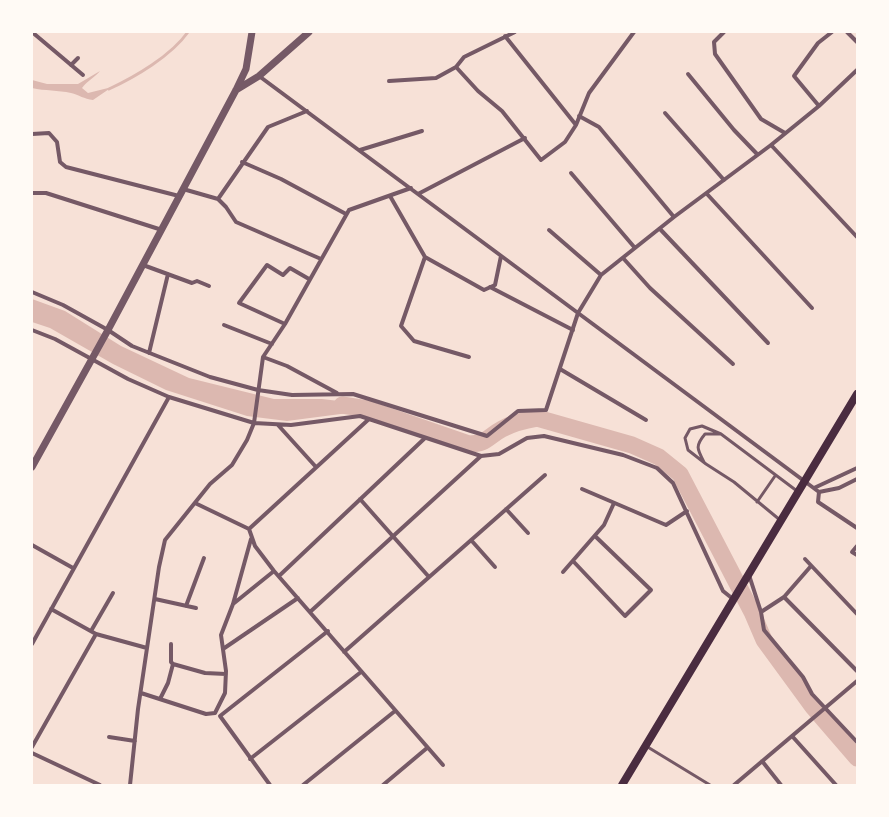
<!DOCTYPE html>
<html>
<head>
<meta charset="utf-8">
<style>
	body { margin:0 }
	#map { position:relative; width:889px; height:817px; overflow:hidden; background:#f7e1d7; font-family:"IBM Plex Serif",serif }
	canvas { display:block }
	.frame { position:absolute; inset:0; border:33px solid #fffaf5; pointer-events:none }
</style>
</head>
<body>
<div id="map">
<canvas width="889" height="817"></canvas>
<div class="frame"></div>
</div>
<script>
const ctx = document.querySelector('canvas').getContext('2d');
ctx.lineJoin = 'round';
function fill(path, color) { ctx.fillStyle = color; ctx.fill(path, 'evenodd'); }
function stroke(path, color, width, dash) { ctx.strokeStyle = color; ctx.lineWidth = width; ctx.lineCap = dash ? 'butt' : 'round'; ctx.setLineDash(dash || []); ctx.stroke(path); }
fill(new Path2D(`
	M 100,71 C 95,77 87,81 82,88 L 88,93 L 112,87 L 93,100 C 84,99 79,95 71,93 C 58,90 45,91 32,88 L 32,80 L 47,84 L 78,84 Z
	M 32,299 L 65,311 L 121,346 L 189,378 L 274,399 L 322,399 L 356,403 L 394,424 L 356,412 L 287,421 L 247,416 L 166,390 L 113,364 L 50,328 L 32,322 Z`), '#dcb8b0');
stroke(new Path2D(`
	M 109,89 C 135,77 171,56 188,32`), '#dcb8b0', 3);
stroke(new Path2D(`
	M 342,405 L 368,409 L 469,444 C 487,444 487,437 502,429 C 513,423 525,420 537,418 L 632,445 L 659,457 L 680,474 L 752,612 L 764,640 L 813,707 L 857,758`), '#dcb8b0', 17);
stroke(new Path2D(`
	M 704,462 C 697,449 695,446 705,434 L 719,434
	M 757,502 L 775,476
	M 780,520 L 734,482 L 706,464 L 688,450 L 685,438 L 690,429 L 702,426 L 721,434 L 797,491
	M 646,746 L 710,785`), '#755966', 3);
stroke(new Path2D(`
	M 32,32 L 83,75
	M 724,32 L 714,42 L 715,54 L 761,119 L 785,133
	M 847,32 L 857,42
	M 505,36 L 576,125
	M 71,65 L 78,58
	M 456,67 L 478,91 L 502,111 L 541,160 L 565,142 L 576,125 L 589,93 L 634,32
	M 688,74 L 734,130 L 757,154
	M 259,76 L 819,492
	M 389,81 L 436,78 L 456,67 L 464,57 L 515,32
	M 819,106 L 794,76 L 818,43 L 832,32
	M 665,113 L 724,180
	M 579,116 L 599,127 L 674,217
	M 32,134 L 49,133 L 57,142 L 60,162 L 66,167 L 179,196
	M 771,145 L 857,237
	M 360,150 L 422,131
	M 242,162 L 281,179 L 346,214
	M 571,173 L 635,248
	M 183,189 L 218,199 L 226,207 L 236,222 L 321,259
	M 32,193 L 46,193 L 162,230
	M 418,194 L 525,138
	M 707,194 L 812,308
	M 390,196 L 425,257
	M 218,199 L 268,127 L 307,111
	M 660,229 L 768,343
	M 549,230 L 601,275
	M 623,258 L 650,288 L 733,364
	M 143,265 L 192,283 L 197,281 L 209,286
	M 490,287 L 573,330
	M 32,292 L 63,305 L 108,330 L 132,346 L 210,377 L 258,390 L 292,395 L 353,394 L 487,436 L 518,411 L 546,410 L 578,313 L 601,275 L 674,217 L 771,145 L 819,106 L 857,70
	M 285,324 L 239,303 L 267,265 L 283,275 L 290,268 L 309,279
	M 224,325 L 272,344
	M 32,330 L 55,339 L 128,379 L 169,397 L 254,423 L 291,425 L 360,416 L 481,456 L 499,454 L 527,438 L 544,436 L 623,455 L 657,468 L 673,483 L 723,591 L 733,599
	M 149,353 L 168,274
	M 263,357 L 287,366 L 337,393
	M 469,357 L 414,341 L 401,326 L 425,257 L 484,290 L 495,285 L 501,256
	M 560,369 L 646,420
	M 278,425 L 316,467
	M 814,488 L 857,468
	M 582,489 L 666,525 L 687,511
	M 819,492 L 818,502 L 857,528
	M 819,492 L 839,488 L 857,479
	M 360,499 L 429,577
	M 195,503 L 249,529 L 255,546 L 274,571 L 443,765
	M 506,509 L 528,533
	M 249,529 L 369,419
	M 471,540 L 495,567
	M 32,545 L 73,568
	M 857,546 L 852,552 L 857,555
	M 805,559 L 857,614
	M 573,561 L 625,616 L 651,590 L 595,536
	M 563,572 L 604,525 L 614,503
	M 749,575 L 761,612 L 764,630 L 803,677 L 812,694 L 857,742
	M 279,576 L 425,438
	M 784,597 L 857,671
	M 155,599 L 196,608
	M 233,604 L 274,571
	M 186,606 L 204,558
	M 51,609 L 96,634 L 147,648
	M 310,612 L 481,456
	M 761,612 L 784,597 L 811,566
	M 91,631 L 113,593
	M 32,644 L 169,397
	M 223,649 L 298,598
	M 344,652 L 545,475
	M 173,664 L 205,673 L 226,674
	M 141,693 L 206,714 L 215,713 L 225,693 L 226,671 L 221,635 L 233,604 L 251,539
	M 160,699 L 168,683 L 173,664 L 171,662 L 171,644
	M 792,736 L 836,785
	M 109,737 L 135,741
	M 32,747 L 96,634
	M 32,753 L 100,785
	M 250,759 L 361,672
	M 762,761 L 781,785
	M 130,785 L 138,709 L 159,567 L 165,540 L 210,484 L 232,465 L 247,440 L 254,423 L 263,357 L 285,324 L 349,210 L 411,188
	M 270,785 L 220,716 L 328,631
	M 303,785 L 395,711
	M 383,785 L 427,748
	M 734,785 L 857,681`), '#755966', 4);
stroke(new Path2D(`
	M 236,90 L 259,76 L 309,32
	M 32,467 L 108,330 L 236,90 L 246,69 L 252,32`), '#755966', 7);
stroke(new Path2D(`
	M 622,785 L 857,394`), '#4a2c40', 8);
</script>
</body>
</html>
